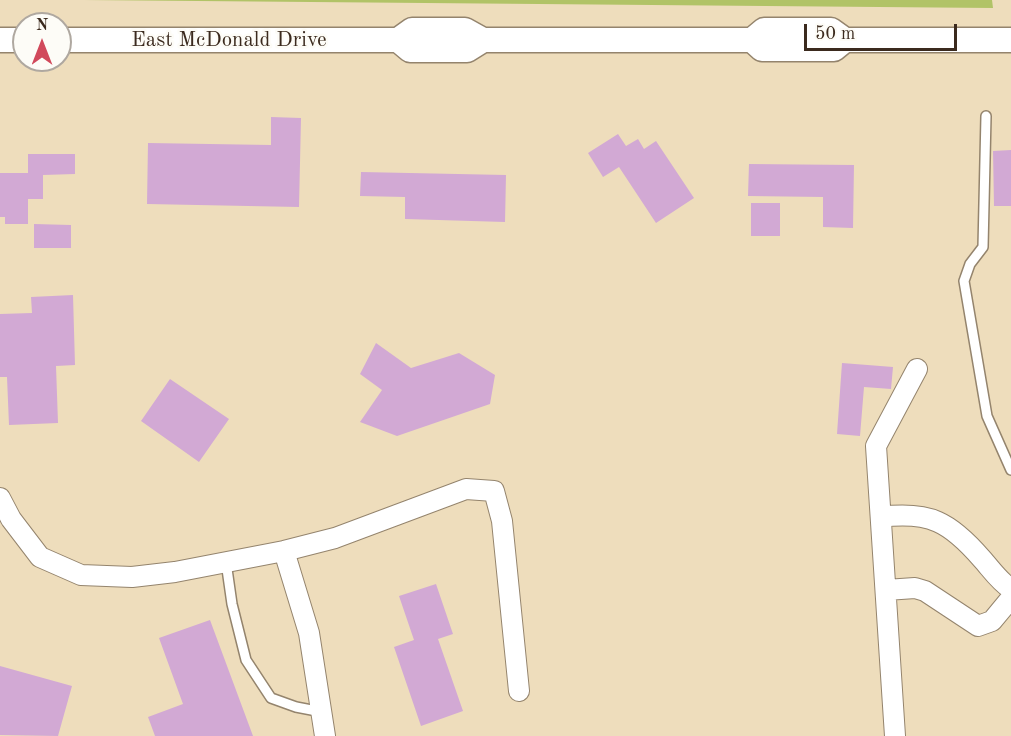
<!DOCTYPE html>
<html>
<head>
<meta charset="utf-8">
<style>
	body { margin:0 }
	#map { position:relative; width:1011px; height:736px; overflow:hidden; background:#eeddbc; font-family:"Old Standard TT",serif }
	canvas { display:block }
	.north { position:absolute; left:12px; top:12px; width:60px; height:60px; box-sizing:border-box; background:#fdfcf7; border:2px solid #afa8a0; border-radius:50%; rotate:0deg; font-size:16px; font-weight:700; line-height:24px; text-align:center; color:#3b2a1e }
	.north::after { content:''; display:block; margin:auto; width:21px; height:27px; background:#d1495b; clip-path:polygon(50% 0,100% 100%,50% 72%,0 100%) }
	.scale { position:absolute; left:804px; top:24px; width:153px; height:27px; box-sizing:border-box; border:3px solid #3b2a1e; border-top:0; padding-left:8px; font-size:18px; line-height:21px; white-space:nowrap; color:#3b2a1e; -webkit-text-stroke:4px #fdfcf7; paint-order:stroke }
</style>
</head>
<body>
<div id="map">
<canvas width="1011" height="736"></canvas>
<div class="north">N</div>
<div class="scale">50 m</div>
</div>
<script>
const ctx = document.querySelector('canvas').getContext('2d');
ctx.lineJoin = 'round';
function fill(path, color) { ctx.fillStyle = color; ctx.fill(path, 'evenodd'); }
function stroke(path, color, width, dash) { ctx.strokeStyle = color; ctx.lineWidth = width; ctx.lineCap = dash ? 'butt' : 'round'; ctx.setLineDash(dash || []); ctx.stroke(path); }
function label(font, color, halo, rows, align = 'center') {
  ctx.font = font + ' "Old Standard TT",serif'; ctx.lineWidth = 5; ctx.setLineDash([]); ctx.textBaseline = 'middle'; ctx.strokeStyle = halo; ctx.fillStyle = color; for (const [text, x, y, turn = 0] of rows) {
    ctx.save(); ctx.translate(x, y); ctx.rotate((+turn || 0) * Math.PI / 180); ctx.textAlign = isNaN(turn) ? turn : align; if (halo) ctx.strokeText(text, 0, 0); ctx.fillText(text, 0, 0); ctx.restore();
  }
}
fill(new Path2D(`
	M 84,0 L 992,0 L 993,8 Z`), '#b1c367');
fill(new Path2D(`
	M 271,117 L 301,118 L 299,207 L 147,204 L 148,143 L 271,145 Z
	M 618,134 L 626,146 L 638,139 L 644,149 L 656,141 L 694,198 L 656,223 L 619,167 L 603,177 L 588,153 Z
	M 1011,150 L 1011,206 L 994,206 L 993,151 Z
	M 28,154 L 75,154 L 75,174 L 43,175 L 43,199 L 28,199 L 28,224 L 5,224 L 5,217 L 0,217 L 0,173 L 28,173 Z
	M 749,164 L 854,165 L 853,228 L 823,227 L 823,197 L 748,196 Z
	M 361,172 L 506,175 L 505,222 L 405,219 L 405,197 L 360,196 Z
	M 751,203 L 780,203 L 780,236 L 751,236 Z
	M 34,224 L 71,225 L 71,248 L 34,248 Z
	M 73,295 L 75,365 L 56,366 L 58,423 L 9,425 L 7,377 L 0,377 L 0,314 L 32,313 L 31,297 Z
	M 376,343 L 411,368 L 459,353 L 495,375 L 490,404 L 397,436 L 360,422 L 382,390 L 360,374 Z
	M 842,363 L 893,367 L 891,389 L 864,387 L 860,436 L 837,434 Z
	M 170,379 L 229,419 L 199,462 L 141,421 Z
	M 436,584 L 453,634 L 438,639 L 463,711 L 421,726 L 394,647 L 414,640 L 399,596 Z
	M 210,620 L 253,736 L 155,736 L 148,717 L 183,704 L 159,638 Z
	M 0,666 L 72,686 L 58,736 L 0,735 Z`), '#d2a9d4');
const service = new Path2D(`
	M 986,116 L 983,247 L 970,264 L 964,281 L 987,416 L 1011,470
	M 226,562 L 232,604 L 246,660 L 271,698 L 296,707 L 322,712`);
const minor = new Path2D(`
	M 0,498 L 11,519 L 40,557 L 81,575 L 132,577 L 175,572 L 284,551 L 335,538 L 466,489 L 494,491 L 502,521 L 519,691
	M 881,517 C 930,511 950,522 982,559 C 991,569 999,581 1011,589
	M 284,551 L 309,633 L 325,736
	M 886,590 L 915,588 L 925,591 L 978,626 L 992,621 L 1011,598
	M 895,736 L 876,446 L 917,369`);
const tertiary = new Path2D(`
	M 0,40 L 24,40
	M 60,40 L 398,40 L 412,30 L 465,30 L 483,40 L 752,40 L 764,30 L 831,30 L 845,40 L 1011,40
	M 398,40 L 410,50 L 467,50 L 483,40
	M 752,40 L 762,49 L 834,49 L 845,40`);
stroke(service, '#94846d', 12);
stroke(minor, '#94846d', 22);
stroke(tertiary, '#94846d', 27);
stroke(service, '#fff', 9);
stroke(minor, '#fff', 20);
stroke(tertiary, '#fff', 24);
label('21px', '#3b2a1e', '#fdfcf7', [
	["East McDonald Drive",229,40]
]);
</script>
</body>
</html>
